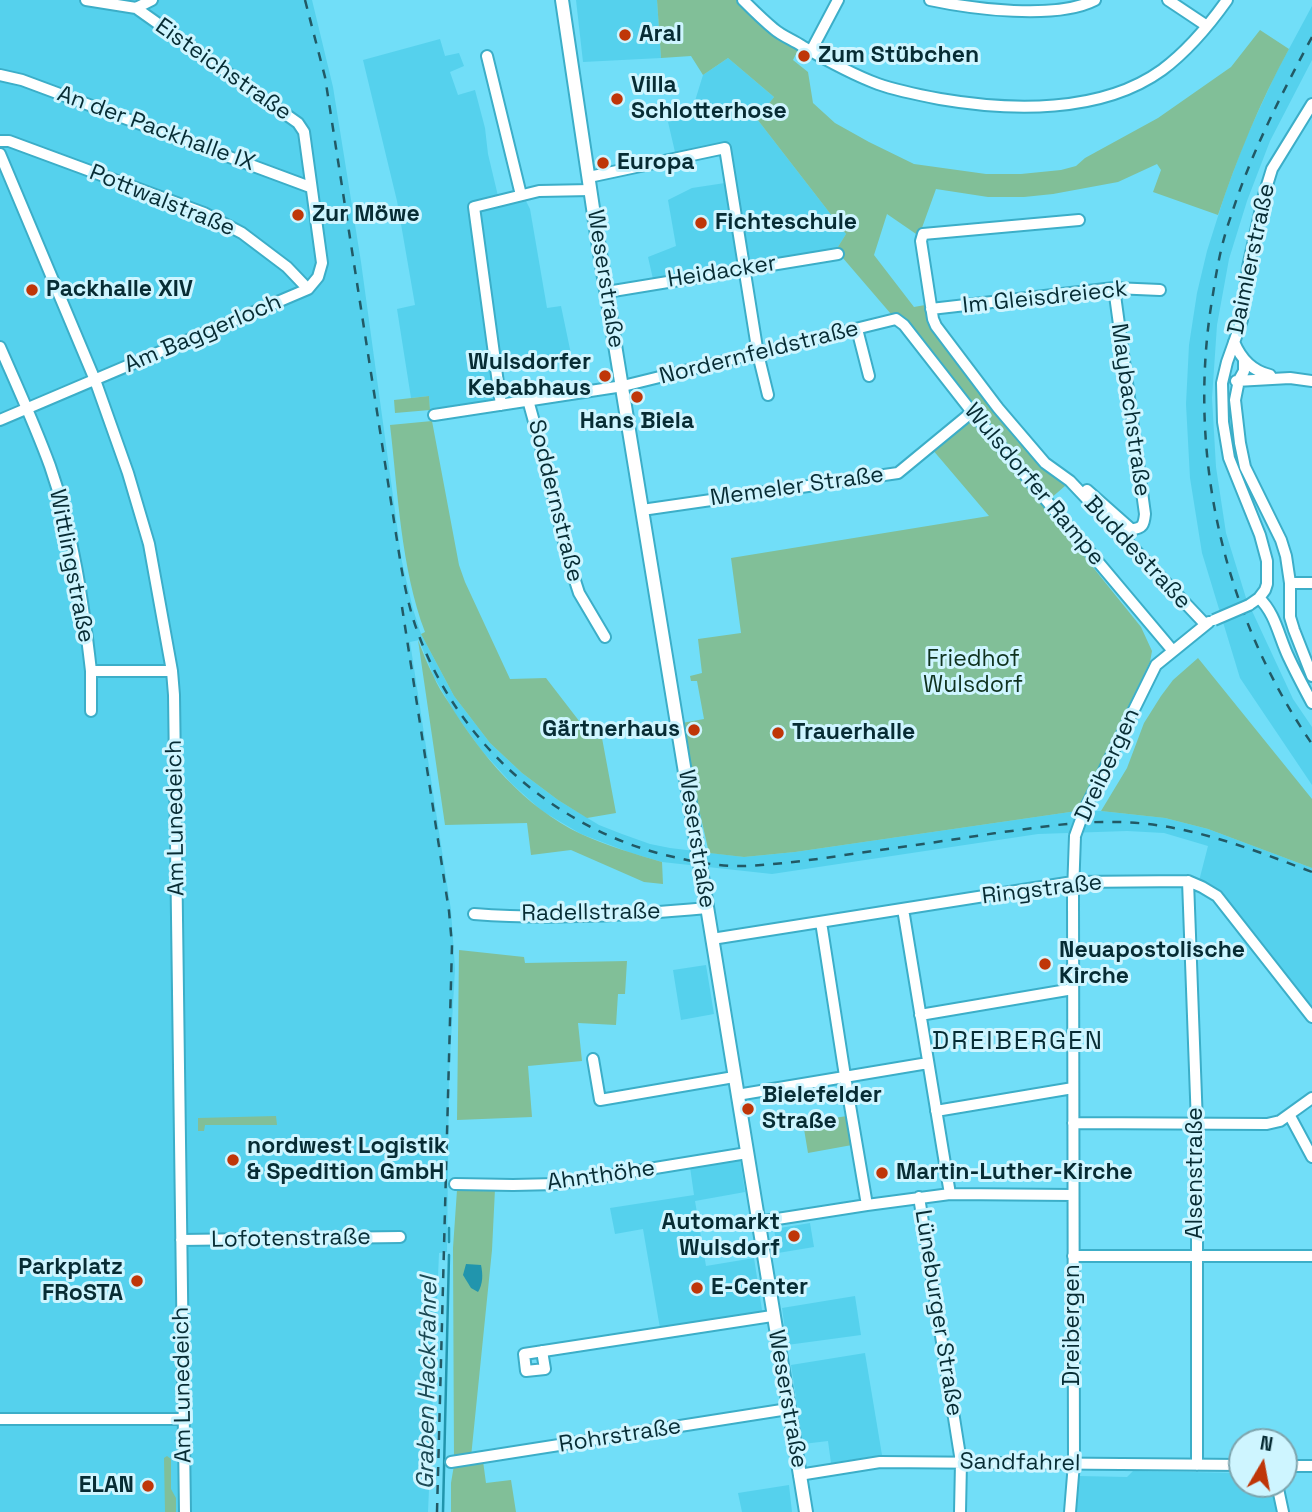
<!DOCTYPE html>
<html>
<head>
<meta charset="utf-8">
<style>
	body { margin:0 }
	#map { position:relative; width:1312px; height:1512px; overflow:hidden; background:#71def8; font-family:"Space Grotesk",sans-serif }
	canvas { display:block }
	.north { position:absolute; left:1228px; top:1428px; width:70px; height:70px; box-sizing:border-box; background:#cef5ff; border:2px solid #7ea5ae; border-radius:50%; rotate:10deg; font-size:19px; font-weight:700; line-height:28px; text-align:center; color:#072c34 }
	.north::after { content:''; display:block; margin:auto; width:24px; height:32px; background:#bf3608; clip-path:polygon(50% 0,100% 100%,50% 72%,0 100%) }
</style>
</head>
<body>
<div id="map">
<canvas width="1312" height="1512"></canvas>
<div class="north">N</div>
</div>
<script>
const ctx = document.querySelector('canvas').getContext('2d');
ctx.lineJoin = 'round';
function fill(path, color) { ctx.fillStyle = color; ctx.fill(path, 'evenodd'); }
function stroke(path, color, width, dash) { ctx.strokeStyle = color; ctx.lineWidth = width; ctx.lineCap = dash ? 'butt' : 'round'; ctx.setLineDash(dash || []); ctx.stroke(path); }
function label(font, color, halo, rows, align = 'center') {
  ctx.font = font + ' "Space Grotesk",sans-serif'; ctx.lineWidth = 6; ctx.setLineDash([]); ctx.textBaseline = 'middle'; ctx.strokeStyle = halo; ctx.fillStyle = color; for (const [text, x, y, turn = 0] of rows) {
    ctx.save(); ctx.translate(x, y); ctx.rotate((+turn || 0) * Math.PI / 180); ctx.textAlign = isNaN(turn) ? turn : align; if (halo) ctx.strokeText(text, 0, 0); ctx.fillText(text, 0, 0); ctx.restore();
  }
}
fill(new Path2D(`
	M 0,0 L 312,0 L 333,87 L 361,262 L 402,562 L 413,609 L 421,634 L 454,696 L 490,743 L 522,773 L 558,800 L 599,825 L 622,834 L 650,844 L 670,848 L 744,857 L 795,852 L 1077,811 L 1101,811 L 1165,818 L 1208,829 L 1312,868 L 1312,1009 L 1199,881 L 1208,846 L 1164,833 L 1127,831 L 1038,834 L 772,874 L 662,862 L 631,853 L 581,834 L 542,811 L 512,784 L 482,751 L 456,715 L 434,677 L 419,640 L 410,642 L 451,910 L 455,969 L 449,1075 L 447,1252 L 439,1253 L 428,1512 L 0,1512 Z
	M 576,0 L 657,0 L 661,58 L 583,62 Z
	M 1312,6 L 1312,60 L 1270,141 L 1247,201 L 1229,259 L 1217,325 L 1212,398 L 1216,467 L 1226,533 L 1246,598 L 1293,699 L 1312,727 L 1312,785 L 1240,678 L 1202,553 L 1190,478 L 1186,404 L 1189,345 L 1197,293 L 1207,251 L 1225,194 L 1245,140 L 1276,73 Z
	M 440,39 L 445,56 L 459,53 L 464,66 L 450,72 L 458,95 L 475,90 L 485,128 L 488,154 L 498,196 L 521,191 L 530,209 L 547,308 L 561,306 L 571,354 L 493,370 L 499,400 L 430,410 L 429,396 L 411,398 L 397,309 L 415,305 L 397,201 L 363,60 Z
	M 728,58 L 774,97 L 757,119 L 846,234 L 836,250 L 749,263 L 728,143 L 675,152 L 668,122 L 690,117 L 703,75 Z
	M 725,183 L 737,265 L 653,279 L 648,257 L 676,246 L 668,200 L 692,188 Z
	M 706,965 L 714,1014 L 681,1020 L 673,970 Z
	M 740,1159 L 745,1192 L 695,1201 L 706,1266 L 754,1258 L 764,1323 L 662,1340 L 643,1229 L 615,1234 L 610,1208 L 694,1195 L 690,1167 Z
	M 810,1223 L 814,1247 L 778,1253 L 774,1229 Z
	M 855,1296 L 861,1335 L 787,1345 L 782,1308 Z
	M 865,1353 L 882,1455 L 831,1463 L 828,1441 L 803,1444 L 791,1365 Z
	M 1133,1471 L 1242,1473 L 1242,1484 L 1273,1484 L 1279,1512 L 1076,1512 L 1079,1476 L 1127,1477 Z
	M 789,1485 L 792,1512 L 742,1512 L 738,1493 Z`), '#55d1ed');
fill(new Path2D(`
	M 657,0 L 740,0 L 799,48 L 793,60 L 808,72 L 813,103 L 835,123 L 869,142 L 914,164 L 986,174 L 1021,174 L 1061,170 L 1076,166 L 1085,158 L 1158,118 L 1231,67 L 1260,30 L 1289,49 C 1260,102 1237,158 1218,215 L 1153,192 L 1161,170 L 1157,164 L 1118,182 L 1053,194 L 1024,197 L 988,197 L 936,189 L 919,236 L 887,214 L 874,255 L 914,307 L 925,305 L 931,326 L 997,410 L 1065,486 L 1043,505 L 1141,627 L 1152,651 L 1150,662 L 1077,811 L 795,852 L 744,857 L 709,853 L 699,809 L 682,723 L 704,719 L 697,681 L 691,681 L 690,676 L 702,673 L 698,639 L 741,633 L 731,558 L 989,516 L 932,449 L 971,417 L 895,315 L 891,314 L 836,250 L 846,234 L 757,119 L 774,97 L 728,58 L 703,75 L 691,56 L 661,58 Z
	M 429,396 L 430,410 L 395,413 L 394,400 Z
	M 432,421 L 459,565 L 465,582 L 510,679 L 546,678 L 593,739 L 602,738 L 616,813 L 587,818 L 558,800 L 522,773 L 490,743 L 454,696 L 421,634 L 425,632 C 401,568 398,493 390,425 Z
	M 418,640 C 423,652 427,664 433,675 C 437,685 443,694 449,703 C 481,755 524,807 581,834 C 607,846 635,854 662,862 L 663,884 L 644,882 L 571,850 L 531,855 L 527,823 L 445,825 Z
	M 1198,658 L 1312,799 L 1312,868 L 1208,829 L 1165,818 L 1101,811 L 1127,768 L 1144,723 L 1161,696 L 1173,680 Z
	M 459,950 L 524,957 L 525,963 L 627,961 L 625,994 L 618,994 L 616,1025 L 578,1023 L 582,1061 L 528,1066 L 532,1117 L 457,1120 Z
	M 276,1116 L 277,1125 L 205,1125 L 204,1131 L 198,1131 L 198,1118 Z
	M 847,1116 L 852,1145 L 808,1153 L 803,1123 Z
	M 460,1188 L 495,1189 L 492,1250 L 471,1457 L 454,1459 L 453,1248 L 457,1190 Z
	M 167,1456 L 171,1459 L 171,1489 L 176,1498 L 176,1512 L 165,1512 L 164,1458 Z
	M 483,1461 L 486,1483 L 511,1480 L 516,1512 L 451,1512 L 451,1483 L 454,1465 Z`), '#81bf98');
fill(new Path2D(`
	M 466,1264 L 481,1265 C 483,1274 483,1284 478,1292 L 471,1288 L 463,1275 Z`), '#2195ad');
stroke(new Path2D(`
	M 449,1242 L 449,1228
	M 443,1512 L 449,1255`), '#2195ad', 2.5);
const minor = new Path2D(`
	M 743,0 C 753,10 763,20 774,29 C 782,36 793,40 802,46 C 826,60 851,74 878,84 C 898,91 919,95 940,99 C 1010,111 1101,114 1162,70 C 1186,52 1210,24 1227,0
	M 930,0 C 972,9 1056,20 1095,0
	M 1168,0 L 1207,26
	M 136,8 L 152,0
	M 811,51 L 838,0
	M 487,56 L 521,195
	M 0,75 L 22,80 L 310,187
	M 0,141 L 9,141 L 204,213 L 242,233 L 287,267 L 308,289
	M 0,154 L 95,380 L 128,473 L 149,544 L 172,671 L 174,695 L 185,1512
	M 589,177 L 725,148 L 758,354 L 768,395
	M 1079,220 L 923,234 L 921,241 L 933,319 L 936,326 L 998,408 L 1045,463 L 1070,481 L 1205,624
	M 607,292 L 838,254
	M 931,309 L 1114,288 L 1160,290
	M 857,329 L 869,376
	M 1234,342 C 1241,359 1252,371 1270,375
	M 0,347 C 17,386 35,425 50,466 C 73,532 83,601 91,671 L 172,671
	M 1244,360 L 1244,371 L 1239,380 L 1235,400 L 1240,443 L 1245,467 L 1281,540 L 1286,556 L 1290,583 L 1290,617 L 1294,630 L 1312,676
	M 1236,381 L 1290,378 L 1312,381
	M 528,400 L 546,465 L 568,559 L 579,593 L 605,637
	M 501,405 L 474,207 L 539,191 L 591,190
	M 434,415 L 623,386 L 896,319 L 904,325 L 972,412 L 1173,651
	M 0,420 L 308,289 L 318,277 L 322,263 L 304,132 L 298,123 L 136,8 L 86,0
	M 1087,490 L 1131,529 C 1143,529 1144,524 1145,514 L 1114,288
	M 642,510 L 898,473 L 972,412
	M 1290,583 L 1312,583
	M 1259,598 C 1276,614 1279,638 1289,658 C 1296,673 1304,688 1312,703
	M 1249,605 L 1259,598 L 1265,590 L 1267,584 L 1267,561 L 1260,535 L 1229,458 L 1223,422 L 1222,383 L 1227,362 L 1242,320 L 1248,267 L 1264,195 L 1272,169 L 1312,104
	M 91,671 L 91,711
	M 1084,811 L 1156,665 L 1209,622
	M 1188,881 L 1197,1124 L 1197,1465
	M 903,909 L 950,1194
	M 474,914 C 552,920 630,915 707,908
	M 821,922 L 845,1076 L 867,1205
	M 712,939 L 1073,882 L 1188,881 L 1202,887 L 1217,896 L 1312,1017
	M 920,1015 L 1073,989
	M 593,1059 L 600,1100 L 734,1077
	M 737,1095 L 928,1063
	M 936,1111 L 1073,1088
	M 1290,1116 L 1312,1157
	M 1073,1123 L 1267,1124 L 1280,1121 L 1312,1098
	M 455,1184 L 513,1185 L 557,1184 L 747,1153
	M 919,1197 L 961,1462 L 960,1512
	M 758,1222 L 867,1205 L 950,1194 L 1073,1195
	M 181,1240 L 400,1237
	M 1073,1256 L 1312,1256
	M 542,1351 L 545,1369 L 526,1371 L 524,1354 L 772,1316
	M 0,1419 L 184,1419
	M 451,1462 L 788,1409
	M 1284,1466 L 1312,1466
	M 799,1475 L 880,1462 L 1242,1465
	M 1277,1484 L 1283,1512
	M 1070,1512 L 1074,1463 L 1073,893 L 1075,836`);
const major = new Path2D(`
	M 562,0 L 597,235 L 698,852
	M 701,870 L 806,1512`);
stroke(minor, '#3caec8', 14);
stroke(major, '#3caec8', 16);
stroke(minor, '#fff', 10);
stroke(major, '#fff', 12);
stroke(new Path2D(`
	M 305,0 L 325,77 L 401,566 C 405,588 410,612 418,633 C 458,742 553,827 665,855 C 691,861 718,867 745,866 C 783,864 820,859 858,853 C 904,847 950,840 996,833 C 1035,828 1075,821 1114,822 C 1183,822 1249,848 1312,872
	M 1312,37 C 1281,95 1251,153 1231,216 C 1222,241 1217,267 1213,294 C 1186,450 1222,613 1312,744
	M 402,607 L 449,911 L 452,945 L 437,1512`), '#225965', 2.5, [9, 9]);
const minorBridge = new Path2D(`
	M 1214,620 L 1249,605
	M 1075,836 L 1084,811`);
const majorBridge = new Path2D(`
	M 698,852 L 701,870`);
stroke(minorBridge, '#3caec8', 14, []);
stroke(majorBridge, '#3caec8', 16, []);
stroke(minorBridge, '#fff', 10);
stroke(majorBridge, '#fff', 12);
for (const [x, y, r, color] of [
	[625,35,7,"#bf3608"],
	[804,56,7,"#bf3608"],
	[617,99,7,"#bf3608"],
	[603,163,7,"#bf3608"],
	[298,215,7,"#bf3608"],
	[701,223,7,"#bf3608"],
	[32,290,7,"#bf3608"],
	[605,376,7,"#bf3608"],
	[637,397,7,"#bf3608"],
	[694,730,7,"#bf3608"],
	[778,733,7,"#bf3608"],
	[1045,964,7,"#bf3608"],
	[748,1109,7,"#bf3608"],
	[233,1160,7,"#bf3608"],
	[882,1173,7,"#bf3608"],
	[794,1236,7,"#bf3608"],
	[137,1281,7,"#bf3608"],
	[697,1288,7,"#bf3608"],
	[148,1486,7,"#bf3608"]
]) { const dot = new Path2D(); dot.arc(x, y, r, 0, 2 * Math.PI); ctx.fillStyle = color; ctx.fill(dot); stroke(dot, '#cef5ff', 2.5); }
label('bold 23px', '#072c34', '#cef5ff', [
	["Aral",639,35],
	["Zum Stübchen",818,56],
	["Villa",631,86],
	["Schlotterhose",631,112],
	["Europa",617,163],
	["Zur Möwe",312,215],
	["Fichteschule",715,223],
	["Packhalle XIV",46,290],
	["Wulsdorfer",591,363,"right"],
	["Kebabhaus",591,389,"right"],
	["Hans Biela",637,422,"center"],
	["Gärtnerhaus",680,730,"right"],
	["Trauerhalle",792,733],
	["Neuapostolische",1059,951],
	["Kirche",1059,977],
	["Bielefelder",762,1096],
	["Straße",762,1122],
	["nordwest Logistik",247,1147],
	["& Spedition GmbH",247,1173],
	["Martin-Luther-Kirche",896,1173],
	["Automarkt",780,1223,"right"],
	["Wulsdorf",780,1249,"right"],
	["Parkplatz",123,1268,"right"],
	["FRoSTA",123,1294,"right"],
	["E-Center",711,1288],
	["ELAN",134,1486,"right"]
], 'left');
label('23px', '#072c34', '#cef5ff', [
	["Eisteichstraße",223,70,35],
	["An der Packhalle IX",156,129,20],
	["Pottwalstraße",162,201,22],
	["Daimlerstraße",1252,259,-78],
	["Heidacker",722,272,-9],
	["Weserstraße",605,279,81],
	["Im Gleisdreieck",1045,298,-6],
	["Am Baggerloch",203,334,-23],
	["Nordernfeldstraße",759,353,-14],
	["Maybachstraße",1130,410,82],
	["Wulsdorfer Rampe",1034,485,50],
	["Memeler Straße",797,487,-8],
	["Soddernstraße",555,501,76],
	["Buddestraße",1137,553,47],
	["Wittlingstraße",71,566,79],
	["Dreibergen",1108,765,-65],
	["Am Lunedeich",176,818,-91],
	["Weserstraße",696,839,81],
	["Ringstraße",1042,890,-7],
	["Radellstraße",591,913,-1],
	["Alsenstraße",1196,1173,-90],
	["Ahnthöhe",601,1176,-8],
	["Lofotenstraße",291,1239,-1],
	["Lüneburger Straße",938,1313,81],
	["Dreibergen",1073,1325,-90],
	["Am Lunedeich",183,1385,-91],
	["Weserstraße",787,1399,80],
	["Rohrstraße",620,1436,-9],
	["Sandfahrel",1020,1463,1]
]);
label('23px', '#0f311e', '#cef5ff', [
	["Friedhof",973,660],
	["Wulsdorf",973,686]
]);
label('italic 24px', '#1a4853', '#cef5ff', [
	["Graben Hackfahrel",428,1383,-89]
]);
ctx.letterSpacing = '2px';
label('26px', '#072c34', '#cef5ff', [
	["DREIBERGEN",1018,1042]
]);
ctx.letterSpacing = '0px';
</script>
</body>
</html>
